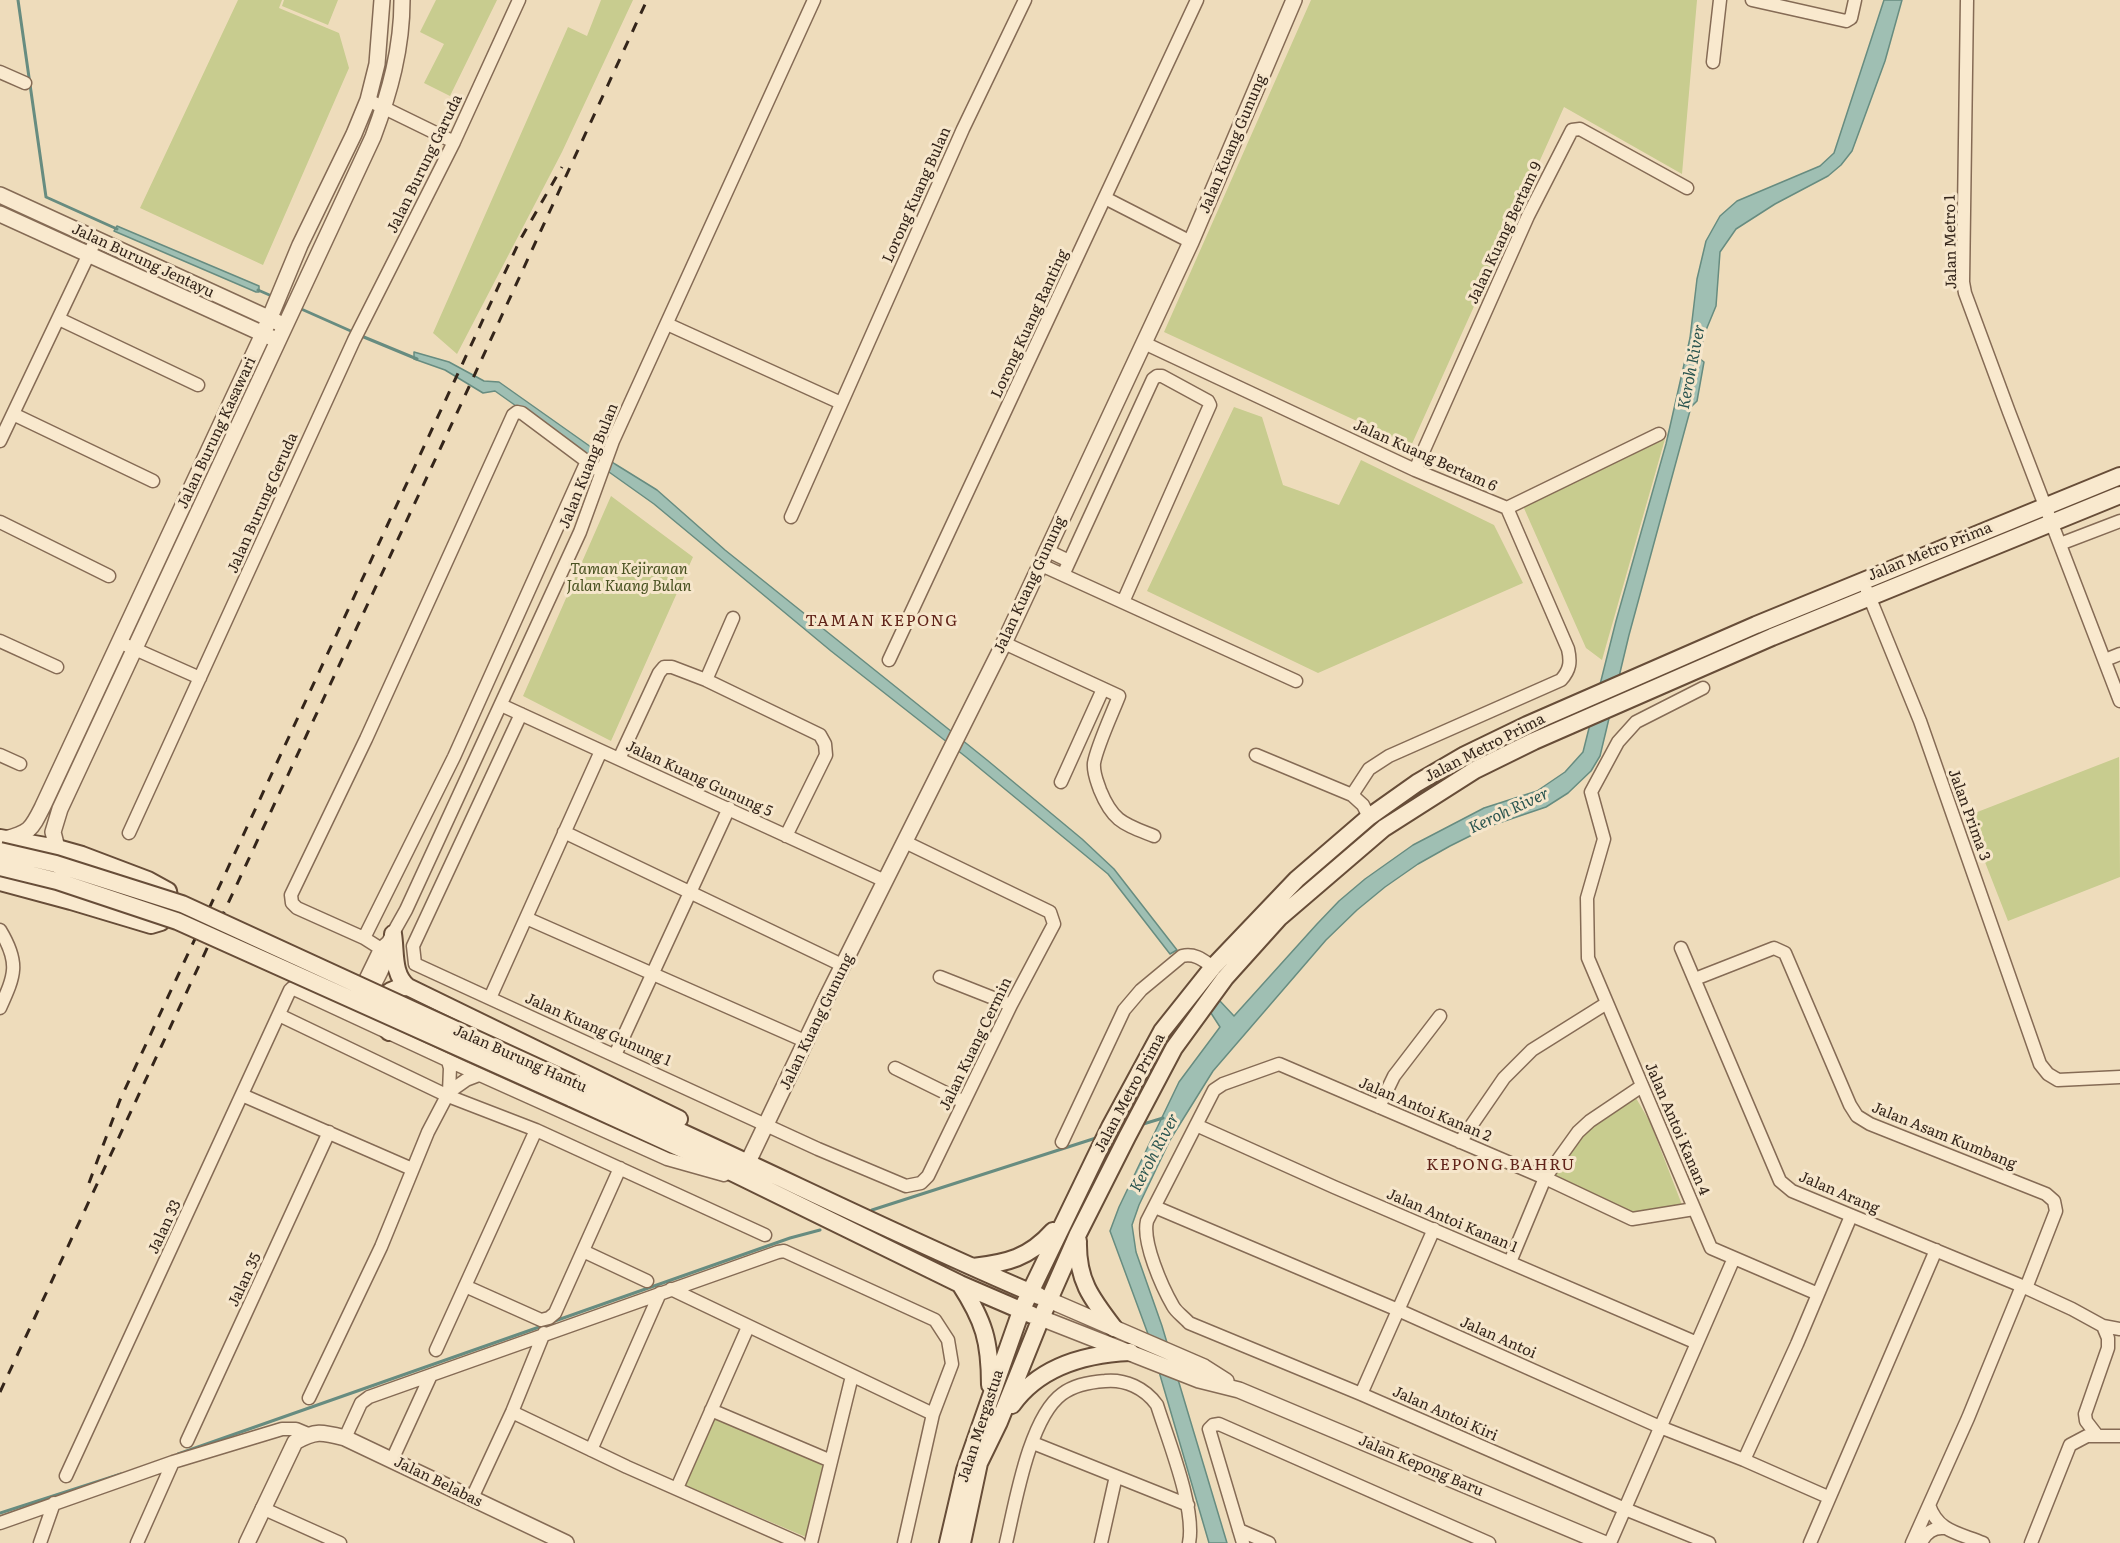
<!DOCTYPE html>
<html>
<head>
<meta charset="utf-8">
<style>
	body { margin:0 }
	canvas { display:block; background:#eedcbb }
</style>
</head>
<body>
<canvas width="2120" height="1543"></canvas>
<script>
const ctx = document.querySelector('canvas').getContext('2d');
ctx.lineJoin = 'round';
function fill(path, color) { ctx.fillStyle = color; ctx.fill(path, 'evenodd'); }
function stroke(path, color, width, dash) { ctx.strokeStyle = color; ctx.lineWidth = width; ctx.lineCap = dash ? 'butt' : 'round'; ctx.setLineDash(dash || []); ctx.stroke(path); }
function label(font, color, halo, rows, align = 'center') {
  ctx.font = font + ' Literata,serif'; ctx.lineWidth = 6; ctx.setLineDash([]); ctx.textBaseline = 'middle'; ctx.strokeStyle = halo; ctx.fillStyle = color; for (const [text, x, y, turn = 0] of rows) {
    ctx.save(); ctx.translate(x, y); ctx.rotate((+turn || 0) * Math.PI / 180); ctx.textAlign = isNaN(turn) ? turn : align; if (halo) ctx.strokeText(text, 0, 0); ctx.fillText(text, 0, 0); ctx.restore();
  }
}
fill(new Path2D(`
	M 238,0 L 282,0 L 279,8 L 339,33 L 349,68 L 263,265 L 140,208 Z
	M 284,0 L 338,0 L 328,25 L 282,6 Z
	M 436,0 L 497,0 L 450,96 L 424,83 L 444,44 L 420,32 Z
	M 601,0 L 633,0 L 562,152 L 457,354 L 433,333 L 568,27 L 587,36 Z
	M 1311,0 L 1697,0 L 1682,174 L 1564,107 L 1411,446 L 1164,332 Z
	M 1234,407 L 1262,417 L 1283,485 L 1339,505 L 1361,460 L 1494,525 L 1523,583 L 1318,673 L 1147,591 Z
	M 1665,439 L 1602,660 L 1586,648 L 1523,506 Z
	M 611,496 L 693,557 L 611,741 L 523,696 Z
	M 2119,757 L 2120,877 L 2008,921 L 1967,816 Z
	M 1633,1093 L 1650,1122 L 1684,1210 L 1632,1219 L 1545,1178 L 1578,1132 Z
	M 715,1419 L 824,1463 L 806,1537 L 684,1485 Z`), '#c8cc8f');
const water = new Path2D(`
	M 1884,0 L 1902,0 L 1885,61 L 1852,151 L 1841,165 L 1828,176 L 1775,204 L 1736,229 L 1720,252 L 1716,306 L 1704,335 L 1699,358 L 1704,362 L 1697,401 L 1691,407 L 1629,635 L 1600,756 L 1591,771 L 1568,793 L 1546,807 L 1490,826 L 1450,846 L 1418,864 L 1385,887 L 1357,910 L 1326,940 L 1213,1071 L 1170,1140 L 1139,1205 L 1132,1225 L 1136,1252 L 1162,1326 L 1227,1543 L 1209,1543 L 1148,1334 L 1110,1231 L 1119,1207 L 1179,1082 L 1220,1027 L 1209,1010 L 1219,1000 L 1234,1016 L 1317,924 L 1339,901 L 1365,879 L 1413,845 L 1484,808 L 1537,791 L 1565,772 L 1583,752 L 1616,621 L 1666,444 L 1690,338 L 1697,279 L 1706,241 L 1720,216 L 1737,201 L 1820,166 L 1834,153 Z
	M 117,226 L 259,286 L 259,292 L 256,292 L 114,231 Z
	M 414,352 L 449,362 L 484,381 L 499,382 L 615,464 L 657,490 L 725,550 L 987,760 L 1082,839 L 1114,869 L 1177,950 L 1170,954 L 1108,874 L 966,757 L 831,651 L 654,504 L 495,391 L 483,393 L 445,370 L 414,359 Z`);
fill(water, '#9fbfb3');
stroke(water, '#678c80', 1.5);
stroke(new Path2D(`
	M 18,0 L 46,197 L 117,229
	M 258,290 L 274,297
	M 299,308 L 353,332
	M 359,335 L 417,359
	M 1140,1125 L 1163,1118
	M 872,1210 L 1096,1138
	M 552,1322 L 790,1238 L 820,1230
	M 178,1454 L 545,1325
	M 0,1513 L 121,1474`), '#678c80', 3);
const minor = new Path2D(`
	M 1752,0 L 1846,21 L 1851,18 L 1855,0
	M 1967,0 L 1963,282 L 1965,293 L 2009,412 L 2120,701
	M 1713,62 L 1720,0
	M 0,72 L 25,83
	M 368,100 L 454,142
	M 1105,198 L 1191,242
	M 59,319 L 198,385
	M 667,324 L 841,403
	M 1144,343 L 1415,470 L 1507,508 L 1568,649 C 1571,662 1570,670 1561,680 L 1389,756 L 1369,769 L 1352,795
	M 13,414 L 153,481
	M 0,441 L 96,239
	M 1415,470 L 1528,216 L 1572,130 L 1580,129 L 1687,188
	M 1507,508 L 1659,434
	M 791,517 L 963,129 L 1025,0
	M 0,522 L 109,576
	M 2060,544 L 2120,521
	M 1046,550 L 1069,561
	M 1039,564 L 1296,681
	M 1063,575 L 1153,379 L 1157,376 L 1162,376 L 1208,401 L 1210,405 L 1123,602
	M 1867,591 L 1920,721 L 2040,1064 L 2048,1074 L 2058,1080 L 2120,1077
	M 0,641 L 57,667
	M 119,642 L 200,678
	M 1004,643 L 1119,696 C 1112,714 1097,746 1094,763 C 1093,773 1097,781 1100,790 C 1113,822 1124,824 1154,836
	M 889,660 L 1197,0
	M 2105,660 L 2120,654
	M 706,680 L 733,618
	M 1703,688 L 1636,722 L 1618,742 L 1591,792 L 1604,839 L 1587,898 L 1588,958 L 1711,1248 L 1818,1294
	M 501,705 L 885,881
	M 521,714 L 413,946 L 415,964 L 818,1149 L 906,1186 L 921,1183 L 928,1176 L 1011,1005 L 1054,924 L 1050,912 L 905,842
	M 0,755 L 20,764
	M 1256,755 L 1352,795 L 1363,805 L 1369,817
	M 619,759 L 659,673 L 664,667 L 672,667 L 706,680 L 820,735 L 825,744 L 826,755 L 786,836
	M 1061,782 L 1103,689
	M 564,832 L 844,966
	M 129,833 L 354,340 L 454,142 L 519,0
	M 526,918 L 807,1042
	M 0,930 C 20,963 15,975 0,1008
	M 364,938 L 454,757 L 587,461
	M 1681,948 L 1780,1181 L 1792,1191 L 2022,1286 L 2072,1309 L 2103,1326 L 2120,1329
	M 386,952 L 364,938 L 297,908 L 292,903 L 291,895 L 366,739 L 513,415 L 517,412 L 522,413 L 601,472
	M 940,977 L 1011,1005
	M 1695,979 L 1774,948 L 1785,953 L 1850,1105 L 1857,1116 L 1870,1124 L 2046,1194 L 2054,1201 L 2056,1211 L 2026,1288
	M 368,997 C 376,982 388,964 388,947
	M 490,998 L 601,751
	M 349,1013 L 380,949 L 388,942 L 406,910 L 580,532 L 613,441 L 814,0
	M 279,1015 L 448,1096 L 536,1130 L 765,1235
	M 615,1055 L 729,808
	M 895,1068 L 964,1102
	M 449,1092 L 466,1080 L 479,1075
	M 242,1095 L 412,1169
	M 1379,1107 L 1394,1076 L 1440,1016
	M 1196,1125 L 1334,1187 L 1697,1343
	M 1062,1142 L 1124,1010 L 1141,990 L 1182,956 C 1195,953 1203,960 1213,967
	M 1460,1142 L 1504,1078 L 1532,1050 L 1607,1003
	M 1155,1207 L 1398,1310 L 1660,1427 L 1744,1460 L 1828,1497
	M 1694,1209 L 1632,1219 L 1545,1178 L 1279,1064 L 1223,1084 L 1214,1090 L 1147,1221 C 1142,1242 1162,1287 1173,1306 C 1176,1312 1184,1317 1189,1323 L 1361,1394 L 1625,1509 L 1709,1543
	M 583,1251 L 647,1281
	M 1510,1262 L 1545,1178 L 1578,1132 L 1590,1121 L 1642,1086
	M 465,1286 L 541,1320 L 549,1318 L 555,1313 L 620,1168
	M 671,1289 L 933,1414
	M 436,1350 L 536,1130
	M 1361,1394 L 1434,1229
	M 309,1398 L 381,1247 L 428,1132 L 449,1092 L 450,1068 L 448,1061
	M 711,1410 L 831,1461
	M 512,1412 L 627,1467 L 799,1543
	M 2096,1434 L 2086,1421 L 2085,1414 L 2108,1348 L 2108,1338 L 2103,1326
	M 345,1438 L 361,1403 L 369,1397 L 778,1252 L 784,1251 L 935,1320 L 948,1340 L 952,1364 L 933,1414 L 904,1543
	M 187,1441 L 329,1132
	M 1033,1443 L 1188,1505
	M 591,1450 L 660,1293
	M 392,1460 L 431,1375
	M 1744,1460 L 1797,1344 L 1851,1216
	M 66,1476 L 290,990 L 292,988 L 460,1066 L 667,1159 L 724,1175
	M 677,1488 L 748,1327
	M 472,1498 L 512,1412 L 544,1333
	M 1929,1505 C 1938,1532 1959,1533 1983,1543
	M 262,1508 L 340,1543
	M 0,1523 L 173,1462 L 282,1429 L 296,1429 L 308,1434
	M 1239,1530 L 1269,1543
	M 40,1543 L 54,1503
	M 137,1543 L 173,1462
	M 811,1543 L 852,1376
	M 1006,1543 C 1015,1505 1029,1418 1062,1394 C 1074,1385 1090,1382 1105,1381 C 1125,1379 1145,1388 1157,1405 C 1168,1440 1196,1509 1189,1543
	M 1101,1543 L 1116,1476
	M 1243,1543 L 1209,1429 L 1213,1425 L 1219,1424 L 1489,1543
	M 1610,1543 L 1734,1258
	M 1810,1543 L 1936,1250
	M 1912,1543 L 1968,1418 L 2022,1286
	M 1921,1543 C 1925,1534 1933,1527 1944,1528
	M 2031,1543 L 2070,1445 L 2087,1436 L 2120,1436`);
const tertiary = new Path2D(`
	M 0,195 L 277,322
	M 0,214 L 270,337
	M 5,839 C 29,833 31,830 42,808 L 263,334 L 300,245 L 354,134 L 368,100 L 377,64 L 382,0
	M 57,848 L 53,832 L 60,809 L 373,137 C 390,92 402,48 402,0
	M 748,1162 L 824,1003 L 1004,643 L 1191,242 L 1294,0
	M 1049,1300 L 1204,1367 L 1226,1381
	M 1041,1318 L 1199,1380 L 1239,1390 L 1603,1543
	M 247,1543 L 295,1442 C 316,1430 322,1432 345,1438 L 566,1543`);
const secondary = new Path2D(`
	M 0,838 L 57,848 L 82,855 L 148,880 L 168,891 L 170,903 L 161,922 L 151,925 L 71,901 L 0,882
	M 393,934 C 396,952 392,974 408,987 L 679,1119
	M 389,1032 C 386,1027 382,1020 381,1014 C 377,995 393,987 408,987
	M 576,1085 C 732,1152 883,1230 1039,1296
	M 571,1098 L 715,1164 L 960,1284 L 1032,1315
	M 1078,1241 C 1077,1280 1091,1298 1114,1328
	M 973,1267 C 1007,1263 1029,1258 1053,1231
	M 960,1284 C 984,1321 990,1341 990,1385
	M 1012,1405 C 1039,1367 1085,1354 1130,1352
	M 948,1543 L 965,1470 L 1021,1311 L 1110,1127 L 1162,1031 L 1213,967 L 1297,879 L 1369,817 L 1417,783 L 1465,755 L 1527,725 L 1756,625 L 2120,476
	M 962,1543 L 979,1463 L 999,1422 L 1041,1318 L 1078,1234 L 1127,1137 L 1174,1048 L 1225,978 L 1279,918 L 1384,828 L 1475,770 L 1534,741 L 1772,637 L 2120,495`);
stroke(minor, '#856b55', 15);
stroke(tertiary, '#856b55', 18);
stroke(secondary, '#674d38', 20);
stroke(minor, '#f9e9ce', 12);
stroke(tertiary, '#f9e9ce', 15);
stroke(secondary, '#f9e9ce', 16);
stroke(new Path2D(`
	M 89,1183 L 120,1100 L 520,240 L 562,167
	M 0,1392 L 462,402 L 647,0`), '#34251a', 3, [10, 10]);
const secondaryBridge = new Path2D(`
	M 0,851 L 56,864 L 182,904 L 576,1085
	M 0,867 L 57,881 L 177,921 L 571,1098`);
stroke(secondaryBridge, '#674d38', 20, []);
stroke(secondaryBridge, '#f9e9ce', 16);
label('15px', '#34251a', '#f6e6cb', [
	["Jalan Kuang Gunung",1233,144,-67],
	["Jalan Burung Garuda",425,164,-64],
	["Lorong Kuang Bulan",917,195,-66],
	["Jalan Kuang Bertam 9",1505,233,-65],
	["Jalan Metro 1",1951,242,-91],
	["Jalan Burung Jentayu",143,261,25],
	["Lorong Kuang Ranting",1030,324,-65],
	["Jalan Burung Kasawari",217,433,-65],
	["Jalan Kuang Bertam 6",1425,456,24],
	["Jalan Kuang Bulan",589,466,-68],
	["Jalan Burung Geruda",263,503,-66],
	["Jalan Metro Prima",1930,552,-22],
	["Jalan Kuang Gunung",1030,585,-65],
	["Jalan Metro Prima",1485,748,-27],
	["Jalan Kuang Gunung 5",699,779,25],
	["Jalan Prima 3",1969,815,70],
	["Jalan Kuang Gunung",817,1022,-64],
	["Jalan Kuang Gunung 1",598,1030,24],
	["Jalan Kuang Cermin",976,1044,-64],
	["Jalan Burung Hantu",520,1059,24],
	["Jalan Metro Prima",1130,1093,-62],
	["Jalan Antoi Kanan 2",1425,1110,23],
	["Jalan Antoi Kanan 4",1677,1129,67],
	["Jalan Asam Kumbang",1944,1136,22],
	["Jalan Arang",1839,1193,23],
	["Jalan Antoi Kanan 1",1452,1221,23],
	["Jalan 33",165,1227,-65],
	["Jalan 35",245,1280,-65],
	["Jalan Antoi",1498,1338,24],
	["Jalan Antoi Kiri",1445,1414,24],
	["Jalan Mergastua",981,1426,-72],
	["Jalan Kepong Baru",1421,1466,23],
	["Jalan Belabas",438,1482,26]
]);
label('italic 15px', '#485120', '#f6e6cb', [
	["Taman Kejiranan",629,570],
	["Jalan Kuang Bulan",629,587]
]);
label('italic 16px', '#29544f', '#f6e6cb', [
	["Keroh River",1692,367,-79],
	["Keroh River",1509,811,-25],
	["Keroh River",1155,1153,-62]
]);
ctx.letterSpacing = '1.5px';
label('16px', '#612319', '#f6e6cb', [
	["TAMAN KEPONG",882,621],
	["KEPONG BAHRU",1501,1165]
]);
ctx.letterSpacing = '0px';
</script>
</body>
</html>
